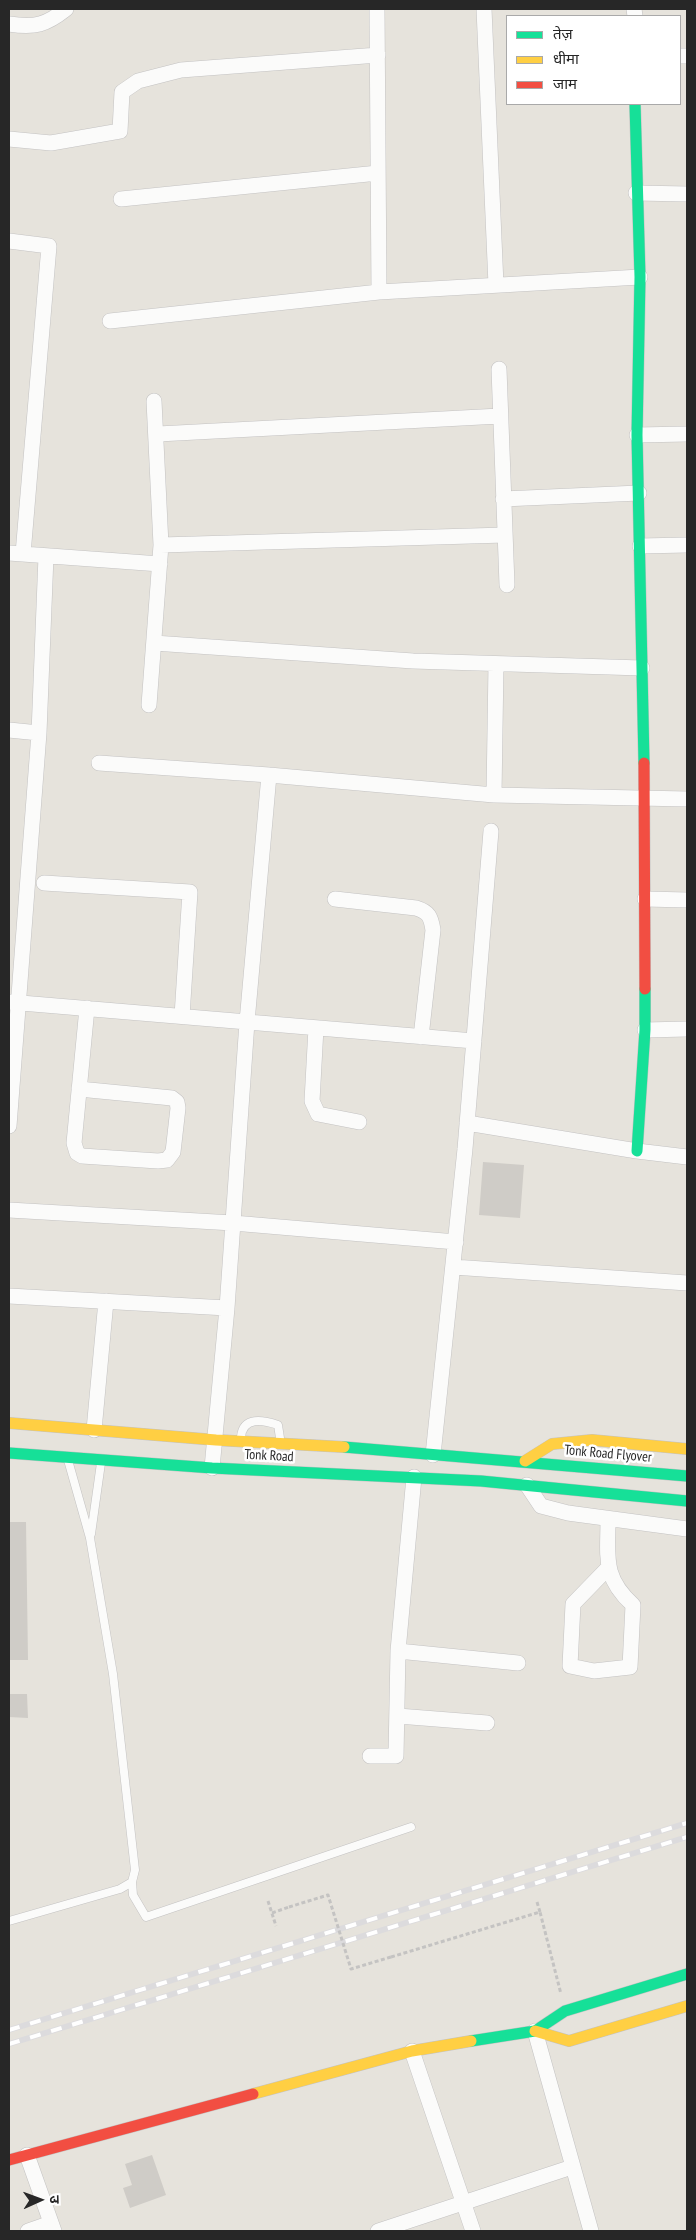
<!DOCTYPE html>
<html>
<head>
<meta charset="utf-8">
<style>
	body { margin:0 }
	#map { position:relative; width:696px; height:2240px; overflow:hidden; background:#e6e3dc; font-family:"PT Sans Narrow","Noto Sans Devanagari",sans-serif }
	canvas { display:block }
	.frame { position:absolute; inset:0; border:10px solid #272727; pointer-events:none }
	.legend { position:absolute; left:506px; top:15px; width:175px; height:90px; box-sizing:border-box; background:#fff; border:1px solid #a9a9a9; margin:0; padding:6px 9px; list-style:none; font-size:15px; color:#272727 }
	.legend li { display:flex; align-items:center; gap:10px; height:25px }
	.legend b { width:25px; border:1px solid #a9a9a9 }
	.north { position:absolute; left:15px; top:2175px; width:50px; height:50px; -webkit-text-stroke:4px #fff; paint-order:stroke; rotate:88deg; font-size:14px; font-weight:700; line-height:20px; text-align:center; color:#272727 }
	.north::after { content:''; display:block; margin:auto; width:18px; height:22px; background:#272727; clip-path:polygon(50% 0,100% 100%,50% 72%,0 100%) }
</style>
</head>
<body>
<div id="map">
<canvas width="696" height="2240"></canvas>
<div class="frame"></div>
<ul class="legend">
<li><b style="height:6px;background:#16e098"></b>तेज़</li>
<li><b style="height:6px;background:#ffcf43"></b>धीमा</li>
<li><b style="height:6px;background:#f24e42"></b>जाम</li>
</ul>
<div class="north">उ</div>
</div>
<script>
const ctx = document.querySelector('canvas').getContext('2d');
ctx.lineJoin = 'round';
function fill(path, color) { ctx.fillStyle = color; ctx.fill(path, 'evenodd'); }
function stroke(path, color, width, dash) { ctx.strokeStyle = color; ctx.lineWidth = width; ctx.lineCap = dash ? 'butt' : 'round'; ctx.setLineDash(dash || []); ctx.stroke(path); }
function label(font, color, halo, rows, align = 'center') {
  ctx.font = font + ' "PT Sans Narrow",sans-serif'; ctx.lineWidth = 5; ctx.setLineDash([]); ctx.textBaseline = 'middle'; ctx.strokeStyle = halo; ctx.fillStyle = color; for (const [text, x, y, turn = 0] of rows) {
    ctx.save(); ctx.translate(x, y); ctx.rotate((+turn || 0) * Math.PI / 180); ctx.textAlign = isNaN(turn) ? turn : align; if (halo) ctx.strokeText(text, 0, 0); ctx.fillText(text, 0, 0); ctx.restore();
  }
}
fill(new Path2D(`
	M 483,1162 L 524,1165 L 520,1218 L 479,1215 Z
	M 9,1522 L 26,1522 L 28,1660 L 9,1660 Z
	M 9,1694 L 27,1694 L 28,1718 L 9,1717 Z
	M 152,2155 L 166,2195 L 130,2208 L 123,2188 L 132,2185 L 125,2164 Z`), '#cfccc7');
const lane = new Path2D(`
	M 241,1437 C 243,1416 263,1420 278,1425 L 280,1438
	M 91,1534 L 101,1463
	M 132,1882 L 133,1895 L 146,1917 L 411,1827
	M 9,1921 L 120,1889 L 132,1882 L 135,1870 L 113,1674 L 90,1538 L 68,1460`);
const street = new Path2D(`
	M 377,9 L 379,292
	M 484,9 L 496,285
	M 634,9 L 635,16
	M 9,24 C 35,28 46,25 66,9
	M 680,56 L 687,56
	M 9,139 L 51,143 L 120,131 L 122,92 L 138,81 L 181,70 L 378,55
	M 636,193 L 687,194
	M 121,199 L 378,173
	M 9,241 L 49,246 L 23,554
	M 110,321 L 379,292 L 640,277
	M 499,369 L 507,585
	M 158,434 L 500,416
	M 637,435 L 687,434
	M 503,499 L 639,493
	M 161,545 L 505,535
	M 640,546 L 687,545
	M 9,553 L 160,564
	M 154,643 L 413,661 L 642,668
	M 149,705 L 161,545 L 154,401
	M 9,730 L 39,733
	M 99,763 L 269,775 L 494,795 L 687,799
	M 494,795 L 496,664
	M 44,883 L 190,892 L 182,1016
	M 335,899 L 416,908 C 429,912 431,917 433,930 L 421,1037
	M 645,899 L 687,900
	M 9,1002 L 474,1041
	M 316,1028 L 312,1101 L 318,1114 L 359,1122
	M 645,1030 L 687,1029
	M 79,1089 L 172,1098 L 177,1102 L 178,1108 L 173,1152 L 167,1160 L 158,1161 L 82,1156 L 77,1153 L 74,1143 L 87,1008
	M 467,1123 L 637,1151 L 687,1157
	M 9,1126 L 39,733 L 46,556
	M 9,1210 L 233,1223 L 456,1242
	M 453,1267 L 687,1283
	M 9,1296 L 227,1308
	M 94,1430 L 106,1301
	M 433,1455 L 465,1149 L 491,831
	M 212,1468 L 227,1308 L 247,1022 L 269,775
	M 527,1485 L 541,1506 L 568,1513 L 687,1529
	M 607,1569 L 573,1604 L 570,1666 L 594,1671 L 630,1667 L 633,1605 C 602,1577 608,1556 608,1519
	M 398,1651 L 518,1663
	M 398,1716 L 487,1723
	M 370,1756 L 396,1756 L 398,1651 L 414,1477
	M 535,2031 L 591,2231
	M 412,2051 L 473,2231
	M 27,2155 L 54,2231
	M 28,2231 L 51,2223
	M 378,2231 L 572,2167`);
const fast = new Path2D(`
	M 635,104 L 640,277 L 637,435 L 644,763
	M 637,1151 L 645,1030 L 645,989
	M 344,1447 L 687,1476
	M 9,1453 L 212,1468 L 481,1481 L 687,1501
	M 471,2041 L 535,2031 L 565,2011 L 687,1974`);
const slow = new Path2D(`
	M 9,1423 L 216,1440 L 344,1447
	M 525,1461 L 552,1444 L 592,1440 L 687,1449
	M 535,2031 L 569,2041 L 687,2006
	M 253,2094 L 412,2051 L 471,2041`);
const jam = new Path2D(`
	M 644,763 L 645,989
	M 9,2160 L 253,2094`);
stroke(lane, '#c3c2c2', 9);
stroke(street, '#c3c2c2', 16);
stroke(fast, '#c3c2c2', 12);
stroke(slow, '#c3c2c2', 12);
stroke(jam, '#c3c2c2', 12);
stroke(new Path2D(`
	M 268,1901 L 276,1926
	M 537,1902 L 540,1912
	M 272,1913 L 289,1907
	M 391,1957 L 540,1912 L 561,1994`), '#c4c3c2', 3, [4, 2.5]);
stroke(lane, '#fbfbfa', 8);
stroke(street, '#fbfbfa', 15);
stroke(fast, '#16e098', 11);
stroke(slow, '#ffcf43', 11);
stroke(jam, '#f24e42', 11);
const rail = new Path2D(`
	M 9,2030 L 687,1823
	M 9,2044 L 687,1837`);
stroke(rail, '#dcdbdd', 5.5);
stroke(rail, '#fff', 4, [11]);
stroke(new Path2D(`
	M 289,1907 L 328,1895 L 351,1969 L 391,1957`), '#c4c3c2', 3, [4, 2.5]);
label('14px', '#272727', '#fff', [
	["Tonk Road Flyover",608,1454,5],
	["Tonk Road",269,1456,3]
]);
</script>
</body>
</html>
